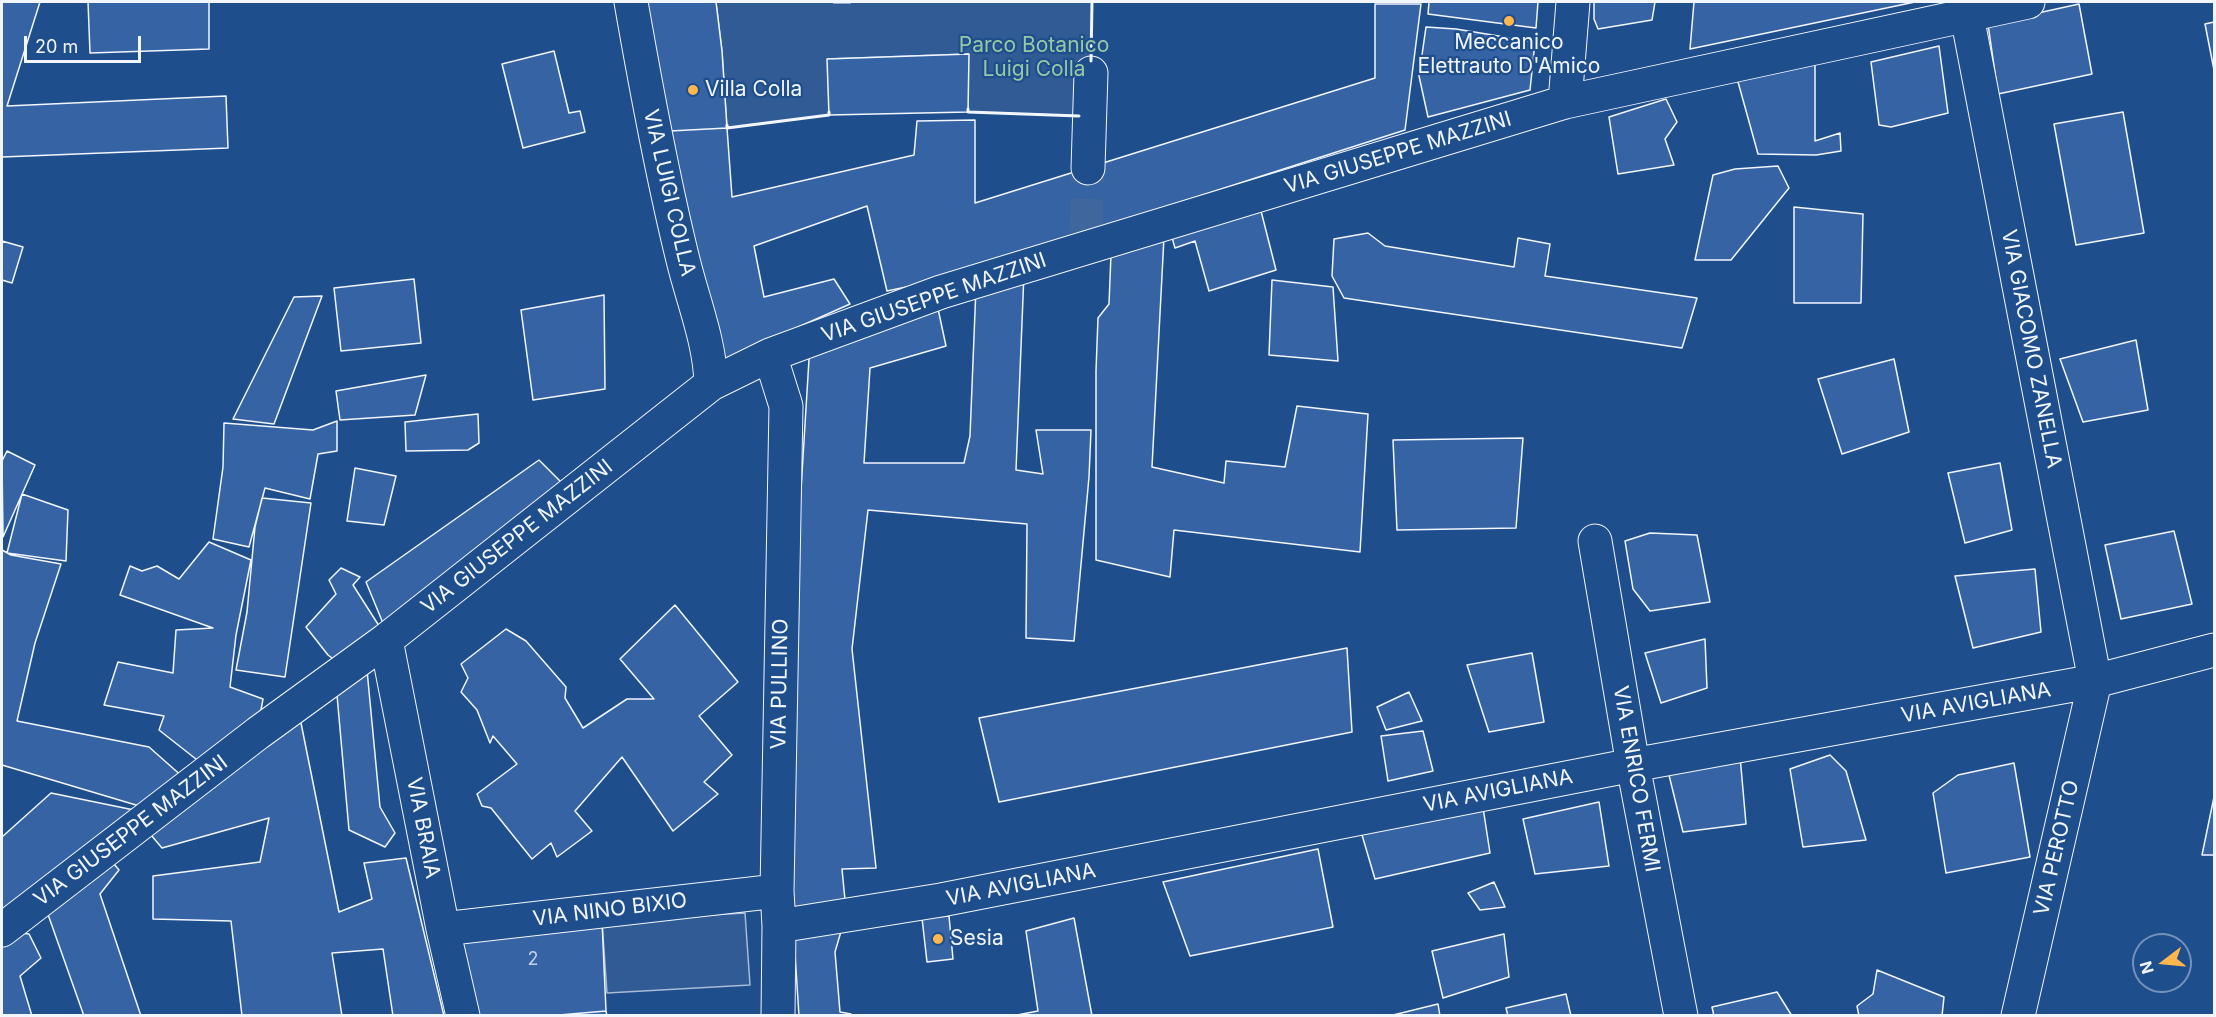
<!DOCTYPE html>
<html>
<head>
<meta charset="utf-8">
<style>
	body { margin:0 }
	#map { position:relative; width:2216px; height:1017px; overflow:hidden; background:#1f4e8c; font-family:Inter,sans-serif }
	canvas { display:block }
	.frame { position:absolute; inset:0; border:3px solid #f2f6ff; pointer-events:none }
	.north { position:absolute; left:2132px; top:933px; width:60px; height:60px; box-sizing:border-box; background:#1f4e8c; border:2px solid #7391ba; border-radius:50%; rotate:254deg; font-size:16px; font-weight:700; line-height:24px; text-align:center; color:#f2f6ff }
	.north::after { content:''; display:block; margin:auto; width:21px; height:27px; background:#ffb74d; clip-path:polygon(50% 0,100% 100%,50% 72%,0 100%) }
	.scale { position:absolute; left:24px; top:36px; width:117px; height:27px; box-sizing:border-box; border:3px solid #f2f6ff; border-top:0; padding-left:8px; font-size:18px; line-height:21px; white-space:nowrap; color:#f2f6ff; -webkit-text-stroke:4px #1f4e8c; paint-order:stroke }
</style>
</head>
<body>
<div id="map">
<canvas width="2216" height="1017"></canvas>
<div class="frame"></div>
<div class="north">N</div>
<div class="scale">20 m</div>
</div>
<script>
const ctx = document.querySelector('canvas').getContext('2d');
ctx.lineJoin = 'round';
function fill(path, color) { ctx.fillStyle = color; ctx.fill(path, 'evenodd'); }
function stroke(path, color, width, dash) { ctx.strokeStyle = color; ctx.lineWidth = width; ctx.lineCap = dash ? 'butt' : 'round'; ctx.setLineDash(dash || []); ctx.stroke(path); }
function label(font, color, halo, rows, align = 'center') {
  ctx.font = font + ' Inter,sans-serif'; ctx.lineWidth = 4.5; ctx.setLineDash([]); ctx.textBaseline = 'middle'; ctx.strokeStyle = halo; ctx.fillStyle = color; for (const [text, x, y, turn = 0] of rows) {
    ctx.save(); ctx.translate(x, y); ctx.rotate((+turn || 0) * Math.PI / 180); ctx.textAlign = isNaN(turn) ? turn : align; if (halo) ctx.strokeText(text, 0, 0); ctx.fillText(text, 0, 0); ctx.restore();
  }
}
const built = new Path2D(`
	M 716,2 L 1092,2 L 1090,116 L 968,112 L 968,54 L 828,59 L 829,115 L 727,128 L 722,51 Z
	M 745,913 L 750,985 L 607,993 L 602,921 Z`);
fill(built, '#305b95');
stroke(built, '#a8bbd7', 1.5);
const building = new Path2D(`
	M 2,2 L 40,2 L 7,106 L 226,96 L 228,148 L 2,157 Z
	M 88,2 L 209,2 L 209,49 L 90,53 Z
	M 641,2 L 716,2 L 722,51 L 727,128 L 670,131 Z
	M 1429,2 L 1538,2 L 1536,28 L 1428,14 Z
	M 1594,2 L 1655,2 L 1652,20 L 1598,29 L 1594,19 Z
	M 1694,2 L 1915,2 L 1690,49 Z
	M 1375,4 L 1421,4 L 1405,130 L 935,281 L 887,291 L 867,206 L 754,246 L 764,297 L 834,279 L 850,304 L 722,361 L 670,131 L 727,128 L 732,197 L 914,155 L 917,121 L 975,120 L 975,203 L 1375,78 Z
	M 2079,4 L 2092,74 L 1998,94 L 1988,24 Z
	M 2214,22 L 2214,70 L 2205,24 Z
	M 1426,27 L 1456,29 L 1535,42 L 1530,90 L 1428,117 L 1419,76 Z
	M 1939,46 L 1948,113 L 1891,127 L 1879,125 L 1871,62 Z
	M 554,51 L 569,113 L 580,111 L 585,132 L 523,148 L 502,64 Z
	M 1815,53 L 1815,141 L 1840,133 L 1841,151 L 1816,155 L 1758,154 L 1735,71 Z
	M 969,54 L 968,112 L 829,115 L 827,59 Z
	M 1666,99 L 1677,122 L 1665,139 L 1674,165 L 1618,174 L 1609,117 Z
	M 2123,112 L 2144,233 L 2076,245 L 2054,124 Z
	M 1778,166 L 1789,188 L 1731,260 L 1695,260 L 1713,175 L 1735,169 Z
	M 1260,207 L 1276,270 L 1209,291 L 1195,241 L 1175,248 L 1171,234 Z
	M 1794,207 L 1863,214 L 1861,303 L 1794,303 Z
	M 1368,233 L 1385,246 L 1514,267 L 1518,238 L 1550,244 L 1545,276 L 1697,298 L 1682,348 L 1344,298 L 1332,276 L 1334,239 Z
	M 1164,237 L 1152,467 L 1224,483 L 1226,461 L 1285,467 L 1297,406 L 1368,414 L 1360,552 L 1174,530 L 1170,577 L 1096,560 L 1096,371 L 1098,318 L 1109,304 L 1111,254 Z
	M 2,241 L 23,247 L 12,283 L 2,280 Z
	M 1024,273 L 1016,470 L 1043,474 L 1036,430 L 1091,430 L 1089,477 L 1074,641 L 1026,638 L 1027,524 L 868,510 L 852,649 L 876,868 L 842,869 L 845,900 L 790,910 L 791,653 L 810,343 L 937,304 L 946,346 L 870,368 L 864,463 L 964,463 L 970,436 L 976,287 Z
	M 414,279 L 421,343 L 341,351 L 334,288 Z
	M 1272,280 L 1333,287 L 1338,361 L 1269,355 Z
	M 604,295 L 605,389 L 533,400 L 521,310 Z
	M 322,296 L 274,424 L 233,419 L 294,297 Z
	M 2136,340 L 2148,410 L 2083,422 L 2060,359 Z
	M 1894,359 L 1909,432 L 1842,454 L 1818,379 Z
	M 426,375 L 415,415 L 340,420 L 336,391 Z
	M 478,414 L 479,443 L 468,450 L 406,451 L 405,422 Z
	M 337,421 L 337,451 L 318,454 L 310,499 L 265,488 L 249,547 L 213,539 L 223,467 L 224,423 L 313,430 Z
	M 1523,438 L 1516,528 L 1397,530 L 1393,440 Z
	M 7,451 L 35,465 L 3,537 L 2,461 Z
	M 539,460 L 567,488 L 385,628 L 366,582 Z
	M 2000,463 L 2012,530 L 1965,543 L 1948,473 Z
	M 355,468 L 396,476 L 384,525 L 347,521 Z
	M 22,494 L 68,510 L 66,561 L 7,553 Z
	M 262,498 L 311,503 L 285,677 L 236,670 L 247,612 L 255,527 Z
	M 2174,531 L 2192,604 L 2121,619 L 2105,545 Z
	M 1650,533 L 1697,535 L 1710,602 L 1650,611 L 1633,589 L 1625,541 Z
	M 209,542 L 251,560 L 236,635 L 230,687 L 263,699 L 259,721 L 201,763 L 159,730 L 164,716 L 104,705 L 118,662 L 173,673 L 176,630 L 213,628 L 120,595 L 130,566 L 142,571 L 157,566 L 179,579 Z
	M 2,550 L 11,555 L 61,564 L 35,643 L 17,721 L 149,747 L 184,778 L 146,808 L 2,765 Z
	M 341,568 L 360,577 L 353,585 L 381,629 L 336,661 L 328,655 L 306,627 L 336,594 L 329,580 Z
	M 2035,569 L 2041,632 L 1973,648 L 1955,576 Z
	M 675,605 L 738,682 L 699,716 L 732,755 L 704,782 L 718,794 L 673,831 L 622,757 L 575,811 L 592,831 L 557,857 L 551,843 L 532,859 L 491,808 L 482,806 L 477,794 L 517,764 L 493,736 L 490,743 L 477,710 L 461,692 L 468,678 L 461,664 L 506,629 L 526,641 L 566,687 L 565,698 L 583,728 L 627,699 L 654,699 L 620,659 Z
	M 1705,639 L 1707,688 L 1661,703 L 1645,653 Z
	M 1347,648 L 1352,732 L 999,802 L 979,718 Z
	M 1532,653 L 1544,722 L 1489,732 L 1467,665 Z
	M 367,670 L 380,807 L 395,833 L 385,847 L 349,830 L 337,695 Z
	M 1409,692 L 1422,721 L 1386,730 L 1377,707 Z
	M 300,718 L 339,912 L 372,899 L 364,863 L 406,858 L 444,1016 L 393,1016 L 383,949 L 332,953 L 342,1016 L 242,1016 L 231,921 L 153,919 L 153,876 L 260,862 L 269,818 L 162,848 L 151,835 Z
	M 1423,731 L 1433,771 L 1388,781 L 1381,736 Z
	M 1830,755 L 1846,771 L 1866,840 L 1803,847 L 1790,769 Z
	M 1740,756 L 1746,824 L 1683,832 L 1667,767 Z
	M 2014,763 L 2030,857 L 1946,873 L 1933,793 L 1958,775 Z
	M 51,793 L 134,810 L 2,916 L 2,837 Z
	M 2214,797 L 2214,855 L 2202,855 Z
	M 1482,801 L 1490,853 L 1375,879 L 1362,835 L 1374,823 Z
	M 1599,802 L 1609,866 L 1535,874 L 1523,819 Z
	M 1318,849 L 1333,927 L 1190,956 L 1163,882 Z
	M 109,858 L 119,870 L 100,894 L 141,1016 L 84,1016 L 45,906 Z
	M 1494,882 L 1505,907 L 1480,910 L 1468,893 Z
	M 949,916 L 953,959 L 927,962 L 922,918 Z
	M 1074,918 L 1092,1016 L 1012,1016 L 1038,1011 L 1026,931 Z
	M 602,921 L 606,1011 L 547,1016 L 479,1016 L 466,982 L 458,937 Z
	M 842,928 L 835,952 L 840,1012 L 851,1014 L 851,1016 L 799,1016 L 794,938 Z
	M 13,932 L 29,934 L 41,958 L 20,976 L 32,1016 L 2,1016 L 2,944 Z
	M 1504,934 L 1509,977 L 1443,998 L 1432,951 Z
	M 1877,970 L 1944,997 L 1942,1016 L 1859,1016 L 1857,1006 L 1873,994 Z
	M 1777,992 L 1792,1016 L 1714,1016 L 1712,1007 Z
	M 1566,994 L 1571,1016 L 1508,1016 L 1506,1008 Z
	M 1438,1004 L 1440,1016 L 1389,1016 Z
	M 606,1011 L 607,1016 L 547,1016 Z`);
fill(building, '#3563a3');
stroke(building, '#f2f6ff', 1.5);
stroke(new Path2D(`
	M 1086,232 L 1088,168`), '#3f679d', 33, [33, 16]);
const street = new Path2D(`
	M 631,2 C 646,88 662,175 683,260 C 693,301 710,342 711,384
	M 1967,2 L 1967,16 L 2095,681 L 2018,1016
	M 1565,102 L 1573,2
	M 1088,168 L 1091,73
	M 770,355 L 786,406 L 777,891 L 779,926 L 778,1016
	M 1595,541 L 1633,765 L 1681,1016
	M 386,640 L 443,929 L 463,1016
	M 779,926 L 941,900 L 1633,765 L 2095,681 L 2214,650
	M 443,929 L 777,891
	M 2,930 L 258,733 L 386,640 L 711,384 L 770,355 L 941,292 L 1565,102 L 2028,2`);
stroke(street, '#f2f6ff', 35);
stroke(street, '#1f4e8c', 33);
stroke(new Path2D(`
	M 834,2 L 850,2
	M 1091,61 L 1092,2
	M 968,109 L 968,112 L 1079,116
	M 727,125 L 727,128 L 829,115 L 829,112`), '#f2f6ff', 3);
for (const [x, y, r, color] of [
	[1509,21,6,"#ffb74d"],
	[693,90,6,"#ffb74d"],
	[938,939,6,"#ffb74d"]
]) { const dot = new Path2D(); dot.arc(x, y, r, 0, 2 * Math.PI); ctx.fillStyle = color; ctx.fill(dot); stroke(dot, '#1f4e8c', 2); }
label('18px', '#c3d1e8', null, [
	["2",533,960]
]);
label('21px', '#f2f6ff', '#1f4e8c', [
	["Meccanico",1509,43,"center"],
	["Elettrauto D'Amico",1509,67,"center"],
	["Villa Colla",705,90],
	["Sesia",950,939]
], 'left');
label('21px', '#97c8a6', '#1f4e8c', [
	["Parco Botanico",1034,46],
	["Luigi Colla",1034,70]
]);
label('21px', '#f2f6ff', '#1f4e8c', [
	["VIA GIUSEPPE MAZZINI",1398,153,-17],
	["VIA LUIGI COLLA",669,193,77],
	["VIA GIUSEPPE MAZZINI",934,298,-19],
	["VIA GIACOMO ZANELLA",2031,349,79],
	["VIA GIUSEPPE MAZZINI",517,537,-38],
	["VIA PULLINO",780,684,-89],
	["VIA AVIGLIANA",1976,703,-10],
	["VIA ENRICO FERMI",1636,779,80],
	["VIA AVIGLIANA",1498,791,-11],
	["VIA BRAIA",423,828,79],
	["VIA GIUSEPPE MAZZINI",131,831,-37],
	["VIA PEROTTO",2057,848,-77],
	["VIA AVIGLIANA",1021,885,-11],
	["VIA NINO BIXIO",610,910,-7]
]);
</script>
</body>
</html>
